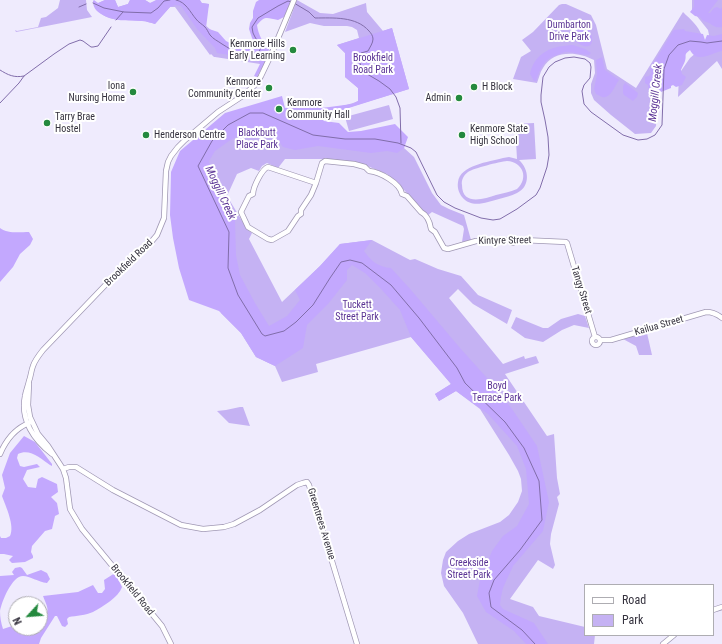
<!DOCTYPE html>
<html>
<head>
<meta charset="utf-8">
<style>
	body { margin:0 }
	#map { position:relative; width:722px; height:644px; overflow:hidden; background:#efebfd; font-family:"Roboto Condensed",sans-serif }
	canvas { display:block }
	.legend { position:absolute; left:584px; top:584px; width:130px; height:52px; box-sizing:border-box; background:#fff; border:1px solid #aeadb2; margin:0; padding:5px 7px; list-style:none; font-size:12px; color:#35323e }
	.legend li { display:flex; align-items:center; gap:8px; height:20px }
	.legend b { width:20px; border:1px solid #aeadb2 }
	.north { position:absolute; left:8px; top:596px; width:40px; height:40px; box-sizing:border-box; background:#fff; border:1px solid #aeadb2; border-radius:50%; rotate:244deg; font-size:11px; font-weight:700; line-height:16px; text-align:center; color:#35323e }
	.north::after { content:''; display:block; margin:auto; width:14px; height:18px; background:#24893e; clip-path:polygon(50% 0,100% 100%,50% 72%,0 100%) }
</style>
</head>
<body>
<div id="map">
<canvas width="722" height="644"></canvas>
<ul class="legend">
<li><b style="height:5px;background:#fff"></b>Road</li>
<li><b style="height:11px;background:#c5b2f3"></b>Park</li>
</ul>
<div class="north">N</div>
</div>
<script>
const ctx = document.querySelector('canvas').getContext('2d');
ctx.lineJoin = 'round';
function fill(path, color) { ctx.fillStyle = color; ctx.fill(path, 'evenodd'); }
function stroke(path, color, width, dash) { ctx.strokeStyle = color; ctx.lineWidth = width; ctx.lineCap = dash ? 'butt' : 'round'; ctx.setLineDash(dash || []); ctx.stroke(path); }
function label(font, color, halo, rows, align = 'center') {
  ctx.font = font + ' "Roboto Condensed",sans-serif'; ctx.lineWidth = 4; ctx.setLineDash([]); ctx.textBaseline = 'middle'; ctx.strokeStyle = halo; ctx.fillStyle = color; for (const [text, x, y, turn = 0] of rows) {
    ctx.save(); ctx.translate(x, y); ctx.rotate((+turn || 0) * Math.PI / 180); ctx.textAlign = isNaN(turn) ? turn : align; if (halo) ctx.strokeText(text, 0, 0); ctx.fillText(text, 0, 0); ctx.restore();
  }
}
fill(new Path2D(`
	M 60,0 L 86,0 L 87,10 L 92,17 L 16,32 L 15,30 L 17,31 L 38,27 L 41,18 L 46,17 L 58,8 Z
	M 105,0 L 115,0 L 118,7 L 128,4 L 130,0 L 145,0 L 150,3 C 165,0 193,1 209,4 L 204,24 L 229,46 L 263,53 L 260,64 L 215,57 L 214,57 L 211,54 L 210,55 L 175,7 L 170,7 L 155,24 C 151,23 147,21 142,21 C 125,19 104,24 94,5 Z
	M 297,0 L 320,13 L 333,14 L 366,3 L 367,12 L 383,31 L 392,28 L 409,89 L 292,125 L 405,145 L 404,148 L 414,157 L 432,193 L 441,205 L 449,209 L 464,215 L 471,240 L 462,242 L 464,229 L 463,226 L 432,212 L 427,216 L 405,191 L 387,174 L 360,163 L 326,159 L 285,159 L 278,168 L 267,163 L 262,166 L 259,171 L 251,168 L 237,174 L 227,196 L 247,229 L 252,233 L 249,239 L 282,302 L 320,266 L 340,244 L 372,240 L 410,260 L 415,259 L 438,269 L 461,276 L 478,295 L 512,310 L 507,324 L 473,304 L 458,289 L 449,298 L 503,364 L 524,356 L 525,359 L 536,356 L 539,363 L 505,374 L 547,436 L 554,434 L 557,478 L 560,494 L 557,497 L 559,504 L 551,534 L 550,544 L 555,565 L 553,569 L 538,560 L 510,599 L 533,607 L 539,616 L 585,627 L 585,635 L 595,635 L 594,644 L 478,644 L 463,613 L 444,586 L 441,573 L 443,560 L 446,552 L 458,541 L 469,534 L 500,522 L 509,515 L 518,502 L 522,491 L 521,479 L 518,471 L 509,455 L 480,409 L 456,391 L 439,401 L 435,394 L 451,384 L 411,337 L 316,364 L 318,372 L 282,382 L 275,366 L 256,357 L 241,333 L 221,313 L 198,166 L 228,125 L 291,125 L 294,105 C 305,104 313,108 323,108 C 333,108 350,105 358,101 L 358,88 L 345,77 L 345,53 L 337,45 L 359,38 L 357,30 L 352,27 L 347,26 L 324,26 L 310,23 L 285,32 Z
	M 692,0 L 722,0 L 722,69 L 717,61 L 678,97 L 679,77 L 681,71 L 690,58 L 704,46 L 709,35 L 708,30 L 692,10 Z
	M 562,4 L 566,4 L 591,15 L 596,25 L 607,69 L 636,88 L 683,12 C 691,20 698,25 702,36 L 660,75 L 657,100 L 656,126 L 651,133 L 635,134 L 611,115 L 594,100 L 591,93 L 591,84 L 595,73 L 594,60 C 577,51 553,50 543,68 C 540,72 539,78 537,83 L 513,79 L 521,57 L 531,51 L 522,40 L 533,32 L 559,5 Z
	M 389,105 L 393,119 L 349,131 L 345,117 Z
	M 534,123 L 536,159 L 519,160 C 529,169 531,186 517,193 C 511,196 505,197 499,199 C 487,202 472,209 462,197 C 459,193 457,188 458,182 C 460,165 489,162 503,158 L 509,157 L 517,159 L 515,124 ZM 507,161 C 523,162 529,178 517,189 C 510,192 503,193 496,195 C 484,199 462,206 462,185 C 461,180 464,175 468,172 C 474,168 499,162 507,161 Z
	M 578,314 L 585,316 L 589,328 L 574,325 L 562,330 L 543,342 L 525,338 L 511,328 L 516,317 L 543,328 L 548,328 L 561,319 Z
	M 647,333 L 652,355 L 639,355 L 636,346 L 623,339 Z
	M 240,407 L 243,407 L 250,426 L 229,423 L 217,411 L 226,410 Z`), '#c5b2f3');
fill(new Path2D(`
	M 94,0 L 98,3 L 105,0 L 115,0 L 118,7 L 128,4 L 130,0 L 145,0 L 150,3 L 156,0 L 200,0 L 202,3 L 209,4 L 206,28 L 218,32 L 226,41 L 232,44 L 250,49 L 258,48 L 256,44 L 252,38 L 249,29 L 250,23 L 253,18 L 253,11 L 256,2 L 259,0 L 292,0 L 284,17 L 278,20 C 267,18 265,15 257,25 C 258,34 263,43 269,49 L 266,61 L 257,77 L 254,76 L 260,64 L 258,60 L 254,59 L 217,53 L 215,48 L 197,29 L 181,6 L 175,5 L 170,7 L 155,24 C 151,23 146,21 142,21 C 127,20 114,22 101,14 C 96,11 93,7 93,1 Z
	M 694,0 L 718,0 L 708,13 L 710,13 L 714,8 L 717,7 L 721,9 L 722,7 L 722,27 C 715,28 714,26 709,23 C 705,21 703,22 700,17 L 695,16 L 690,12 L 694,7 Z
	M 579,25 L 587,25 C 608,65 555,39 579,25 Z
	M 392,28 L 409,89 L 320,117 L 324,121 L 339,123 L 348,132 L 361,131 L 395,124 L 408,137 L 404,148 L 397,153 L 387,151 L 371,153 L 318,146 L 295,150 L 283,147 L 273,133 L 263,129 L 247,131 L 229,141 L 215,151 L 209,161 L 212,181 L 227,213 L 235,220 L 236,255 L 240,275 L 255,303 L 269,326 L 287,316 L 300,300 L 295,290 L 320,266 L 340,244 L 372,240 L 364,251 C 371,261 378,267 391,268 L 411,290 L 460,348 L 487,378 L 512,409 L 537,446 L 549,502 L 543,531 L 513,566 L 503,588 L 501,597 L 500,605 L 503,609 L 534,623 L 548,644 L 526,644 L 514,631 L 486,612 L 477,596 L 480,580 L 492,551 L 503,536 L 517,526 L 529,504 L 526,469 L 517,446 L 488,414 L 456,391 L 439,401 L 435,394 L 451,384 L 411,337 L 400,310 L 382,290 L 365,273 L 352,265 L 347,270 L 347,280 L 328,304 L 307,325 L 303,348 L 275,366 L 256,357 L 241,333 L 219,311 L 189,300 L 179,268 L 173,238 L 170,215 L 171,172 L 180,151 L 225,113 L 282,96 L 285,108 L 301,104 L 322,108 L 352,104 L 358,101 L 358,88 L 345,77 L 345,53 L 337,45 Z
	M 684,29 L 685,31 L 703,34 L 705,40 L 707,35 L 714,36 L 722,34 L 722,51 C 711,53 697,64 690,50 C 683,55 687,55 685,61 C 684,64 682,67 681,70 L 682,74 L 686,77 L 682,85 L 676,87 L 673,85 L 671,86 L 671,88 L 661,92 L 655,91 L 649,91 L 648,85 L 645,83 L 645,77 L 649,76 L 651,73 L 650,69 L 673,31 L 674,30 Z
	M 573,45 L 585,49 L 591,53 L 589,55 C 582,55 574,52 567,52 C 564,52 560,54 557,55 C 544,58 540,69 536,81 L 534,81 L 530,74 C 535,52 552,46 573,45 Z
	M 602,57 L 605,70 L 619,80 C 615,85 611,99 602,97 C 600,96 598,95 596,94 L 594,89 L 597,74 L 596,60 Z
	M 625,83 L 629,86 L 638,93 L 637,97 L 633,101 L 624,95 L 623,93 L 623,86 Z
	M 0,228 C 8,234 20,232 29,232 L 33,239 L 30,245 L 20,254 L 13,267 L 0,282 Z
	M 24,436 L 35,442 L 52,464 L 52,466 L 50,465 C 41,459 30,448 18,454 L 17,458 L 20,466 L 24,467 L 37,464 L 40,467 L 27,470 L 23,479 L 28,487 L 36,488 L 38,479 L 42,477 L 57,484 L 58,492 L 51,497 L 57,503 L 59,514 L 55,516 L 52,529 L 45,531 L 32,546 L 31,552 L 33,556 L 33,558 L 25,562 L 12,563 L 9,560 L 13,556 L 4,554 L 0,554 L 0,536 L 1,538 L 6,538 L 10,536 C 15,526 6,507 2,496 L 5,488 L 2,475 L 10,453 Z
	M 20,567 L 22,568 L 27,575 L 41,570 L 47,573 L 50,579 L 47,583 C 38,582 30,576 23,576 C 12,576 2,601 0,611 C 0,617 1,623 3,629 L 12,626 L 16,627 L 16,628 L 28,630 L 33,628 L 40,628 L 40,622 C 51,611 48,609 43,596 L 78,592 L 93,585 L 98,593 L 102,593 L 105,589 L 104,580 L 115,573 L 122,587 C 119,597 102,607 93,612 C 86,615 76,616 69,617 L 67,619 L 68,624 L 65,627 L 62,626 L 57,616 L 55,616 L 41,638 L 39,644 L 0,644 L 0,576 L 14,575 L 12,572 L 15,568 Z`), '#c3a8fe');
stroke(new Path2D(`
	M 176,0 C 186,2 190,12 196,19 C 198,22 202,24 205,27 C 207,29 208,32 210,35 C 213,39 218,41 222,44 C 235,52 243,57 259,52 L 261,47 L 255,37 L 253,33 L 252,27 L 258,18 L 278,6 L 288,1 L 291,2
	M 93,3 L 104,8 L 124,12 L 151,13 L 158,8 L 164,1 L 170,0
	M 294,3 L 309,12 L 315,18 C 333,18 356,16 369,31 C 371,33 373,36 373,39 C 373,43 370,47 368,51 L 361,53 L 358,58 L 361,66 L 367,74 L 379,81 L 390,89 L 396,97 L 400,108 L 401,143
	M 79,7 L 86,4
	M 116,20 L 123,12
	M 0,70 C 8,75 14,78 24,76
	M 0,103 L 19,83 L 24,76 L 54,54 L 69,44 L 80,40 L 83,41 L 91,47 L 93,47 L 98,46 L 111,27
	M 535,644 L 522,630 L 491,607 L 489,593 L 494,580 L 520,550 L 542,520 L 539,481 L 524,448 L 505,422 L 465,383 L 457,368 L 419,318 L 391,285 L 362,263 L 350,260 L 341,262 L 330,278 L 313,305 L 296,322 L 284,331 L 265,336 L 262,334 L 238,295 L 228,268 L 229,232 L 198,166 L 212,141 L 228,125 L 250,113 L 263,113 L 313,135 L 345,139 L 375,139 L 398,143 L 411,148 L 416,152 L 437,195 L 444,202 L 455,208 L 481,218 L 493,220 L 500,219 L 517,209 L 536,195 L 540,188 L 547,167 L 549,155 L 548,137 L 545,120 L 541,102 L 541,95 L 543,77 L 549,67 L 555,62 L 565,58 L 574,57 L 585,59 L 590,63 L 591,67 L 590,78 L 584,85 L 582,91 L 584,104 L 591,112 L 623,135 L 638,140 L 647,139 L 655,135 L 662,125 L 664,69 L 669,55 L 678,45 L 690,41 L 701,42 L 707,43 L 722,41`), '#816daa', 1);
const secondary = new Path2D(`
	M 268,167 L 316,183 L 311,195 L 301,210 L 301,214 L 298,216 L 288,231 L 272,240 L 268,239 L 248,227 L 241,212 L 249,196 L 253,194 C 253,187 262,169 268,167 Z
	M 316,183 L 322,163 L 325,161 L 354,164 L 365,167 L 369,171 C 380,172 400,183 402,194 L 407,196 L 421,212 C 427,215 430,223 431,229 L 435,232 L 444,248 L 448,249 L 476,241 L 506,240 L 513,243 L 518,240 L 522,240 L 566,242 L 567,243 L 595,337
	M592 341a4 4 0 1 1 8 0a4 4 0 1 1-8 0Z
	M 600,340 L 611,340 L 706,312 C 712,312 717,314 722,318
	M 29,383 L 28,405 L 30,417 L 38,434 L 48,446 L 63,469 L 66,478 L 70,509 L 82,529 L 162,626 L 171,644
	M 0,454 C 6,440 14,429 29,423
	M 52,454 C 34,440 20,420 25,396 C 26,390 28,386 29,381 C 31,376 31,371 33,366 C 35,360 39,355 43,350 L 114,276 L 125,265 L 146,248 L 157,235 L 164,218 L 166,171 L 168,162 L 171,156 L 178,147 L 185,140 L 218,112 L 244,95 L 257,83 L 261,76 L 271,55 L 294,0
	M 63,469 L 69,467 L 76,467 L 113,490 L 181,525 L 203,529 L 224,527 L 234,524 L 260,510 L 297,485 L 303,483 L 307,482 L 309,485 L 357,644
	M 713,610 L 722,607
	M 663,644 L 674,635`);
stroke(secondary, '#a098b4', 6);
stroke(secondary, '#fff', 4.5);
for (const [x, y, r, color] of [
	[293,50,4,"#24893e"],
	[474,87,4,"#24893e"],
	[269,88,4,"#24893e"],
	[133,92,4,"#24893e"],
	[459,98,4,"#24893e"],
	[279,109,4,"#24893e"],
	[47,123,4,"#24893e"],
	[146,135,4,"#24893e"],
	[462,135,4,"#24893e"]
]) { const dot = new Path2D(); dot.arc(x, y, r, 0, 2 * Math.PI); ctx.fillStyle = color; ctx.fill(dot); stroke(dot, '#fff', 1.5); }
label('10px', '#5a3394', '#fff', [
	["Dumbarton",569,25],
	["Drive Park",569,37],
	["Brookfield",373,58],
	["Road Park",373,70],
	["Blackbutt",257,133],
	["Place Park",257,145],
	["Tuckett",357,305],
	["Street Park",357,317],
	["Boyd",497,386],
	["Terrace Park",497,398],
	["Creekside",469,563],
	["Street Park",469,575]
]);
label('10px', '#35323e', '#fff', [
	["Kenmore Hills",285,44,"right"],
	["Early Learning",285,56,"right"],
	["Kenmore",261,82,"right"],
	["Community Center",261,94,"right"],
	["Iona",125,86,"right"],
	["Nursing Home",125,98,"right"],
	["H Block",482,87],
	["Admin",451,98,"right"],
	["Kenmore",287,103],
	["Community Hall",287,115],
	["Tarry Brae",55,117],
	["Hostel",55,129],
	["Kenmore State",470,129],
	["High School",470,141],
	["Henderson Centre",154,135]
], 'left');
label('10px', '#35323e', '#fff', [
	["Kintyre Street",505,241,-1],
	["Brookfield Road",129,263,-44],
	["Tangy Street",581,290,73],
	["Kailua Street",659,326,-16],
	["Greentrees Avenue",321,524,73],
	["Brookfield Road",132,590,51]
]);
label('italic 11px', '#5d3697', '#fff', [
	["Moggill Creek",656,93,-84],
	["Moggill Creek",220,193,65]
]);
</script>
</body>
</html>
